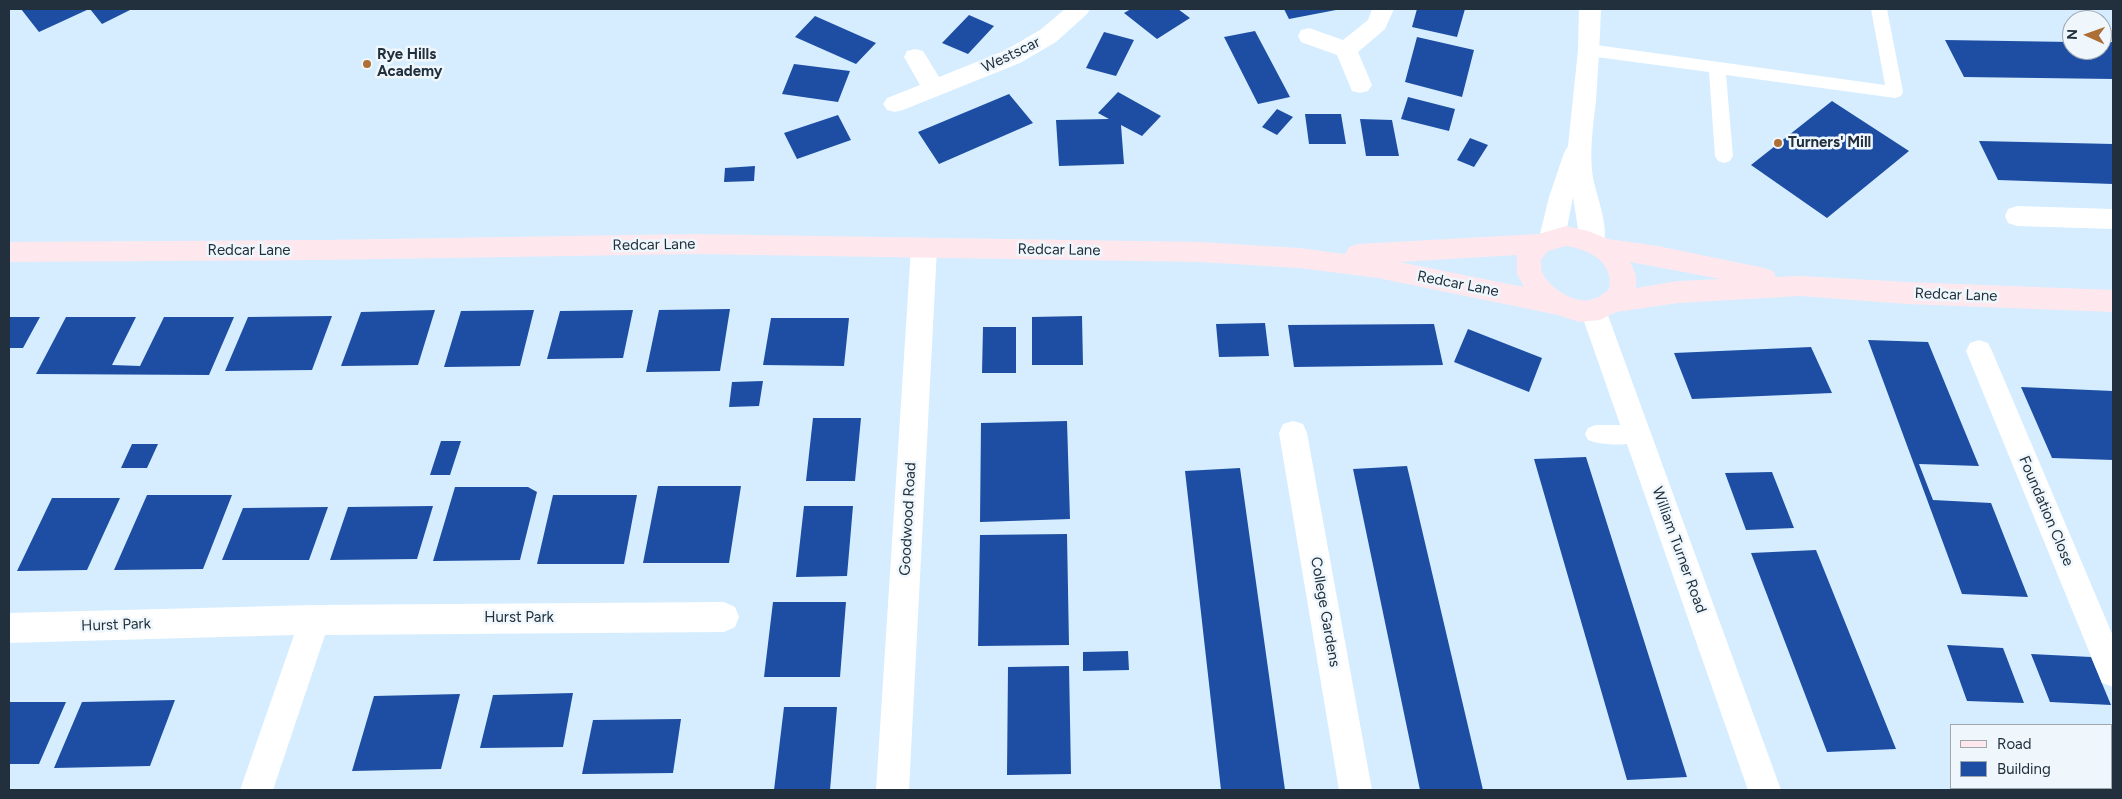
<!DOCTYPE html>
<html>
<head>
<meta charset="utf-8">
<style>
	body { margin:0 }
	#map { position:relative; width:2122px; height:799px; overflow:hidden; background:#d5edff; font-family:Figtree,sans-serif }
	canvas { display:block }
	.frame { position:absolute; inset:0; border:10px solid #21303c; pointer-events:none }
	.legend { position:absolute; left:1950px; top:724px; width:162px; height:65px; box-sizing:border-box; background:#eff7fd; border:1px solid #9da7b0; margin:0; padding:6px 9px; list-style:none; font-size:15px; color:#21303c }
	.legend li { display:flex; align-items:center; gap:10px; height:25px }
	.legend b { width:25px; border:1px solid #9da7b0 }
	.north { position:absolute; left:2062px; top:10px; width:50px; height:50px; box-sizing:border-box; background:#eff7fd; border:1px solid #9da7b0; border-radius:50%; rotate:272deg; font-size:14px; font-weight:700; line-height:20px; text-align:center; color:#21303c }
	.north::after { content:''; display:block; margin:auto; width:18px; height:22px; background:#ad6f35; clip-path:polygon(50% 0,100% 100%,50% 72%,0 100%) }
</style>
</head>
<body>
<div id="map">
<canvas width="2122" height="799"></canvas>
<div class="frame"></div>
<ul class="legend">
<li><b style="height:6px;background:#fee8ee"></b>Road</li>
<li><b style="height:14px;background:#1d4ea4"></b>Building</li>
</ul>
<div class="north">N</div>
</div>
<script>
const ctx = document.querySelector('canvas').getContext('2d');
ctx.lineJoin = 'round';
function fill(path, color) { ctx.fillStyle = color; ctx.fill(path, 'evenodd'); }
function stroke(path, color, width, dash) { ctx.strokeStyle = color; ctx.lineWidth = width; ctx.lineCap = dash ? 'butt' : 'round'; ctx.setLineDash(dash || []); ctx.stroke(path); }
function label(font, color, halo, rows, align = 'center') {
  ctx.font = font + ' Figtree,sans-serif'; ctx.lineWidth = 5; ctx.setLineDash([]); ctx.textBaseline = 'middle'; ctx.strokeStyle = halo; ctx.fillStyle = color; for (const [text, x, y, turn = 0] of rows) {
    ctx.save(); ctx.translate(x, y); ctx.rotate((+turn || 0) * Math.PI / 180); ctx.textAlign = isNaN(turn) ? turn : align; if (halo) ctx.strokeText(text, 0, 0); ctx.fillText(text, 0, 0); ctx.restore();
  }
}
fill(new Path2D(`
	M 21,9 L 89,9 L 39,32 Z
	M 90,9 L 129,9 L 130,10 L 102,24 Z
	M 1131,9 L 1178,9 L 1190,18 L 1157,39 L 1124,13 Z
	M 1284,9 L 1336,9 L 1336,10 L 1289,19 Z
	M 1417,9 L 1465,9 L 1457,37 L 1412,27 Z
	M 969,15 L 994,26 L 968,54 L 942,43 Z
	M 815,16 L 876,43 L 856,64 L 795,37 Z
	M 1255,31 L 1290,97 L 1258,104 L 1224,37 Z
	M 1104,32 L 1134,40 L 1116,76 L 1086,68 Z
	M 1417,37 L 1474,50 L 1462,97 L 1405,82 Z
	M 1945,40 L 2072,42 L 2072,50 L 2102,50 L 2102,42 L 2113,42 L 2113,79 L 1964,77 Z
	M 794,64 L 850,71 L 838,102 L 782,94 Z
	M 1118,92 L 1161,116 L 1142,136 L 1121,125 L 1124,164 L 1059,166 L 1056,120 L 1109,119 L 1098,113 Z
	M 1009,94 L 1033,123 L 939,164 L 918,132 Z
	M 1408,97 L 1455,109 L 1449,131 L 1401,119 Z
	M 1832,101 L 1909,151 L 1827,218 L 1751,165 Z
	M 1277,109 L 1293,117 L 1277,135 L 1262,127 Z
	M 1305,114 L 1341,114 L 1346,144 L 1309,144 Z
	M 838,115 L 851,140 L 797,159 L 784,133 Z
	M 1360,119 L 1392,120 L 1399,156 L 1366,156 Z
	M 1470,138 L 1488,145 L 1474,167 L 1457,160 Z
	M 1979,141 L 2113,144 L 2113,184 L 1998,180 Z
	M 755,166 L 754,181 L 724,182 L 725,168 Z
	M 730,309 L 720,371 L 646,372 L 659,310 Z
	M 435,310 L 418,365 L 341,366 L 361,312 Z
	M 534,310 L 520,366 L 444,367 L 461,311 Z
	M 633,310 L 623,358 L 547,359 L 560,311 Z
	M 332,316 L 312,370 L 225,371 L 248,317 Z
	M 1082,316 L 1083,365 L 1032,365 L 1032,317 Z
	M 9,317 L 40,317 L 23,348 L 9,348 Z
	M 66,317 L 136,317 L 112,365 L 140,366 L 164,317 L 234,317 L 209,375 L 36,374 Z
	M 771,318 L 849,318 L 844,366 L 763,365 Z
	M 1265,323 L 1269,356 L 1219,357 L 1216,324 Z
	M 1434,324 L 1443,365 L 1294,367 L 1288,325 Z
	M 983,327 L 1016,327 L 1016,373 L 982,373 Z
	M 1468,329 L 1542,358 L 1529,392 L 1454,362 Z
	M 1868,340 L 1928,342 L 1979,466 L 1919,464 L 1933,500 L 1991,503 L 2028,597 L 1962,594 Z
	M 1811,347 L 1832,393 L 1692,399 L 1674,353 Z
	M 763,381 L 759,406 L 729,407 L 732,382 Z
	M 2021,387 L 2113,391 L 2113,460 L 2052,458 Z
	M 813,418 L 861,418 L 855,481 L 806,481 Z
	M 1067,421 L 1070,519 L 980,522 L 981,423 Z
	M 441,441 L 461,441 L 450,475 L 430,475 Z
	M 132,444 L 158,444 L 147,468 L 121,468 Z
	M 1586,457 L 1687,777 L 1627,780 L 1534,459 Z
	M 1407,466 L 1483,790 L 1420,790 L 1353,469 Z
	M 1240,468 L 1285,790 L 1221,790 L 1185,471 Z
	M 1772,472 L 1794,528 L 1746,530 L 1725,473 Z
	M 658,486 L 741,486 L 729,563 L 643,563 Z
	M 455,487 L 528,487 L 537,492 L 520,560 L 433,561 Z
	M 147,495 L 232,495 L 203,569 L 114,570 Z
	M 553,495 L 637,495 L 624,564 L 537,564 Z
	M 52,498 L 120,498 L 87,570 L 17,571 Z
	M 433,506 L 417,559 L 330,560 L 348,507 Z
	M 804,506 L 853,506 L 847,576 L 796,577 Z
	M 328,507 L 309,560 L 222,560 L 243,508 Z
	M 1067,534 L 1069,645 L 978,646 L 980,535 Z
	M 1816,550 L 1896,749 L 1827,752 L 1751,553 Z
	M 773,602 L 846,602 L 840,677 L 764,677 Z
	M 1947,645 L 2003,648 L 2024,703 L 1967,701 Z
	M 1128,651 L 1129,670 L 1083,671 L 1083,652 Z
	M 2031,654 L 2091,657 L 2111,705 L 2050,702 Z
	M 1069,666 L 1071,774 L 1007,775 L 1008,667 Z
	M 573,693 L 563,747 L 480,748 L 493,695 Z
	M 460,694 L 441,769 L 352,771 L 374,696 Z
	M 175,700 L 150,766 L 54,768 L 82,702 Z
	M 9,702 L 66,702 L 39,764 L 9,764 Z
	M 784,707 L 837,707 L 830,790 L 774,790 Z
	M 681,719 L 673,773 L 582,774 L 593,720 Z`), '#1d4ea4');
fill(new Path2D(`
	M 1871,9 L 1887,9 L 1903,92 L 1901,96 L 1895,98 L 1726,75 L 1733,156 L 1730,161 L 1724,163 L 1718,161 L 1715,156 L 1709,72 L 1589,56 L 1583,54 L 1581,50 L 1583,46 L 1589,44 L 1885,85 Z
	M 1595,425 L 1638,425 L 1645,428 L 1648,434 L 1645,440 C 1630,446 1603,446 1588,440 L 1585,434 L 1588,428 Z`), '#fff');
fill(new Path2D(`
	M 1065,9 L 1090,9 L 1087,14 L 1056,42 L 1020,63 L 903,110 L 895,112 L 887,110 L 883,104 L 887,98 L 920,85 L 904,57 L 907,51 L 915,49 L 923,51 L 939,77 L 1004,51 L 1040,30 Z
	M 1372,9 L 1394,9 L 1385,29 L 1358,52 L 1372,85 L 1368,91 L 1360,93 L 1352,91 L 1337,55 L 1301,42 L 1298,36 L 1301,30 L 1309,28 L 1343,40 L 1368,20 Z
	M 2017,206 L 2113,209 L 2113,229 L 2017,226 L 2008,223 L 2005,216 L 2008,209 Z
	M 924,238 L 933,241 L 937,248 L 909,790 L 876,790 L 911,248 L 915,241 Z
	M 1593,299 L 1602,302 L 1606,310 L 1781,790 L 1748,790 L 1580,310 L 1584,302 Z
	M 1979,340 L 1988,343 L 1992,351 L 2113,636 L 2113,687 L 2102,683 L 1966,351 L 1970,343 Z
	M 1293,421 L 1303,424 L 1307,433 L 1372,790 L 1339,790 L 1279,433 L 1283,424 Z
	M 724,602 L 735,607 L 739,617 L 735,627 L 724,632 L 325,635 L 273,790 L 240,790 L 294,635 L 9,643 L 9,613 L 314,605 Z
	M 2111,753 L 2113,753 L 2113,785 L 2111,785 Z
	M 1978,788 L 2019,788 L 2019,790 L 1978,790 Z`), '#fff');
fill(new Path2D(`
	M 1579,9 L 1601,9 C 1600,40 1598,70 1596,101 C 1593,126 1589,153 1593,178 C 1597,197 1611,232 1602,249 L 1593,252 L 1584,249 L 1580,242 L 1573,197 L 1565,238 L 1561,245 L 1552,248 L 1543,245 L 1539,238 L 1549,197 L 1564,153 L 1568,146 L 1578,50 Z`), '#fff');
fill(new Path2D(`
	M 1566,226 L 1588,231 L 1608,239 L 1658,246 L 1764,268 L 1773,271 L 1776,277 L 1800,276 L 1907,282 L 2113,290 L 2113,312 L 1907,304 L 1800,296 L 1678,303 L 1616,312 L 1600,320 L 1579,322 L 1558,315 L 1378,278 L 1299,268 L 1200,262 L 693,254 L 321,260 L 9,262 L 9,242 L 321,240 L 693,234 L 1200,242 L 1299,248 L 1345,254 L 1349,247 L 1358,244 L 1539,234 ZM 1566,246 C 1588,249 1615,262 1609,289 C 1605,292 1601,296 1596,298 C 1579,307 1549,289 1542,272 C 1541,269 1541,263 1541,260 L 1548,251 ZM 1517,255 L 1517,274 L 1524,287 L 1399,262 ZM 1630,262 L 1721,279 L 1678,281 L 1636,288 L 1636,275 Z`), '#fee8ee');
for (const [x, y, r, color] of [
	[367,64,5,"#ad6f35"],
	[1778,143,5,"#ad6f35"]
]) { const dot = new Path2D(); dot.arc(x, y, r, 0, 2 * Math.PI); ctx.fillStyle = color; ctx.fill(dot); stroke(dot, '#eff7fd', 2); }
label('bold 15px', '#21303c', '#eff7fd', [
	["Rye Hills",377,55],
	["Academy",377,72],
	["Turners' Mill",1788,143]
], 'left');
label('15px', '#21303c', '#eff7fd', [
	["Westscar",1011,55,-26],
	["Redcar Lane",654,245,-1],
	["Redcar Lane",1059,250,1],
	["Redcar Lane",249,251],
	["Redcar Lane",1458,284,11],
	["Redcar Lane",1956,295,2],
	["Foundation Close",2046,511,67],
	["Goodwood Road",908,519,-87],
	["William Turner Road",1679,550,70],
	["College Gardens",1325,612,80],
	["Hurst Park",519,618],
	["Hurst Park",116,625,-2]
]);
</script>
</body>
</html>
